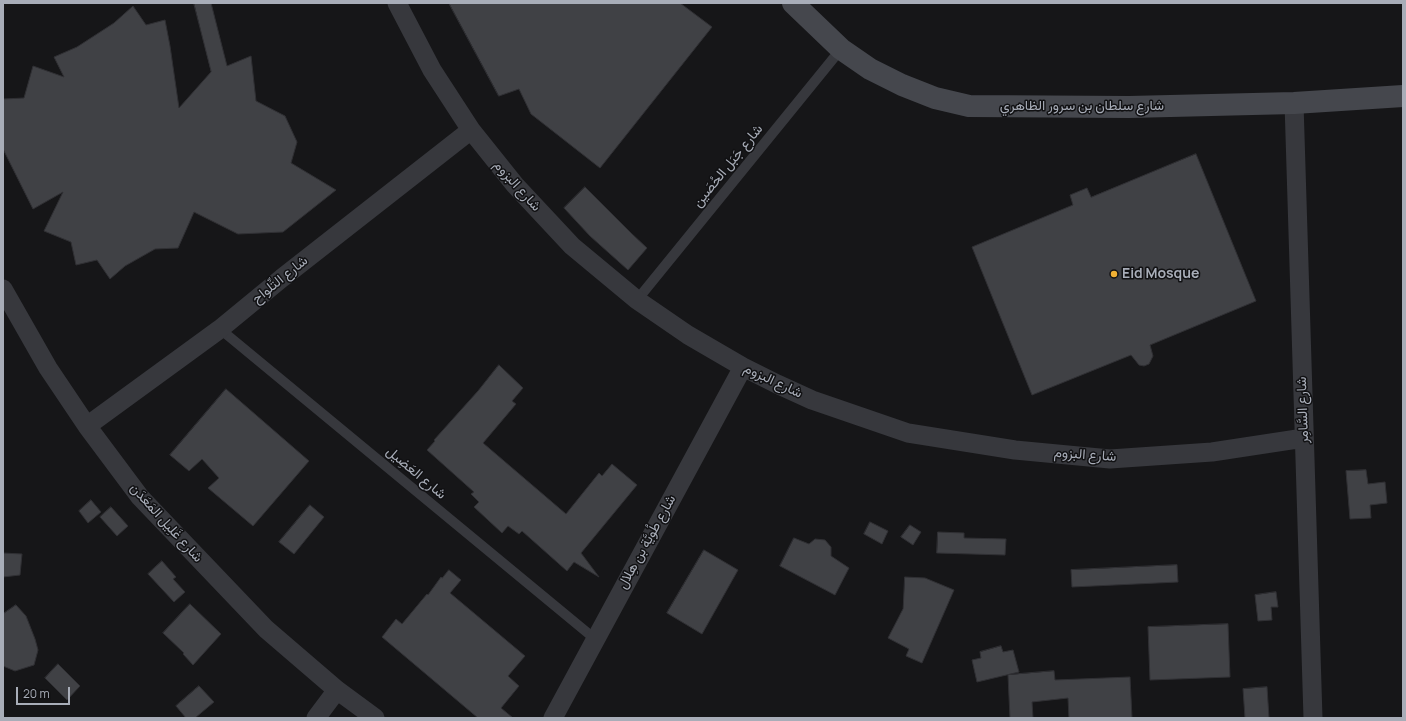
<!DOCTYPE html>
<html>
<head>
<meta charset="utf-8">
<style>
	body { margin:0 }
	#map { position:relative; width:1406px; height:721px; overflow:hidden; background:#161618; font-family:Manrope,sans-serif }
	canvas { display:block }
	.frame { position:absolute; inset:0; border:4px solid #a8adb8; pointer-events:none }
	.scale { position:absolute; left:16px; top:687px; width:54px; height:18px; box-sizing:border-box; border:2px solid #a8adb8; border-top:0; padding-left:5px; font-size:12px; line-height:14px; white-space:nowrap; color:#a8adb8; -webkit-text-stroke:3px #111113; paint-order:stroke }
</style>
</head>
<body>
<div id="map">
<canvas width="1406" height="721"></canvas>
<div class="frame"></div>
<div class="scale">20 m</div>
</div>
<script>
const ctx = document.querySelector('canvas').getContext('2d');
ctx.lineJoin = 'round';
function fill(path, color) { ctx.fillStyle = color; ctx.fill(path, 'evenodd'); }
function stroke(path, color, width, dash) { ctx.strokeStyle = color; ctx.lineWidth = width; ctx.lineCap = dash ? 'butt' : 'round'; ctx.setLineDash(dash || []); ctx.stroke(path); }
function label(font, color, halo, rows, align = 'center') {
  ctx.font = font + ' Manrope,Vazirmatn,sans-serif'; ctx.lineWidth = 3; ctx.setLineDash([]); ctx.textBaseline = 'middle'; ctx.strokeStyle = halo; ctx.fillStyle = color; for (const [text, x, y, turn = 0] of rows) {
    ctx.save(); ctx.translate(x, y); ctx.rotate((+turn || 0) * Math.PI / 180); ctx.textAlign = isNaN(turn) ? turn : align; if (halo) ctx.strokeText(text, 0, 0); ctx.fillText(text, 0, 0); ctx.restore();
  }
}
const building = new Path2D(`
	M 194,3 L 211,3 L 227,66 L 251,56 L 256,101 L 285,116 L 297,142 L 291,163 L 336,190 L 283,232 L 238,234 L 194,212 L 178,248 L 155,249 L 125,266 L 110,279 L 97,260 L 76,265 L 71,242 L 44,231 L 63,192 L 33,209 L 3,149 L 3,99 L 24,98 L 33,66 L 64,77 L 54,57 L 77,47 L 114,23 L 133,6 L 146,25 L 165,20 L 170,46 L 179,108 L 211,72 Z
	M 449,3 L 680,3 L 712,27 L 600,168 L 531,114 L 519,89 L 499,96 Z
	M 1196,154 L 1256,301 L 1150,345 L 1153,356 L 1149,364 L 1144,366 L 1139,365 L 1131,355 L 1032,395 L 972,247 L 1073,205 L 1070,195 L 1087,188 L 1091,197 Z
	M 585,187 L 631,233 L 647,248 L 628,270 L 590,236 L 564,208 Z
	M 499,365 L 523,388 L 512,401 L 516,404 L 483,443 L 566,514 L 599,473 L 602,476 L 612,464 L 637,485 L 581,553 L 599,577 L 574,562 L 567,571 L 522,531 L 519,534 L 508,526 L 502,533 L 474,507 L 479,502 L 471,494 L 474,492 L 427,450 L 435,441 L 434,440 L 478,391 Z
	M 226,389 L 309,461 L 253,526 L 208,488 L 219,478 L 202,459 L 189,471 L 170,455 Z
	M 1366,470 L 1368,484 L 1385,482 L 1387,503 L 1370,505 L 1371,518 L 1350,519 L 1346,471 Z
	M 91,500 L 101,512 L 88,523 L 79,511 Z
	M 310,505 L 324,517 L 294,554 L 279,542 Z
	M 111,507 L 128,526 L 117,536 L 100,517 Z
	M 870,522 L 888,531 L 882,544 L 864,534 Z
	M 910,525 L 921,532 L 913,545 L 901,537 Z
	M 938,532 L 964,533 L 964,538 L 1006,539 L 1005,555 L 937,553 Z
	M 794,538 L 809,544 L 815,539 L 825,540 L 831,547 L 831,556 L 849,568 L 835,595 L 780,566 Z
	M 704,550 L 738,570 L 702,634 L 667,613 Z
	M 3,553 L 22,554 L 20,575 L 3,577 Z
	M 162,561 L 176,577 L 173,579 L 185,592 L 174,602 L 148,574 Z
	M 1177,565 L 1178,582 L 1072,587 L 1071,570 Z
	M 449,570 L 461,580 L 450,593 L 525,656 L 508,676 L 519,686 L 501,708 L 513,718 L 478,718 L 382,637 L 396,619 L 402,624 L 427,594 L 428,595 L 441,577 L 442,578 Z
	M 905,577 L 925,578 L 954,590 L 922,663 L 906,656 L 909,649 L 888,638 L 903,609 Z
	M 1276,592 L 1278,607 L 1271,607 L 1272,620 L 1258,621 L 1255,595 Z
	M 190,604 L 221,634 L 193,665 L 183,654 L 184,653 L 163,633 Z
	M 16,605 L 26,616 L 35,639 L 38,650 L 34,665 L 15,671 L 3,666 L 3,614 Z
	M 1228,624 L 1230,677 L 1150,680 L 1148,627 Z
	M 1001,646 L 1003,652 L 1013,650 L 1019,672 L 977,682 L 972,660 L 981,658 L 980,652 Z
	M 58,664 L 80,686 L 67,700 L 45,678 Z
	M 1054,671 L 1055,680 L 1130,677 L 1132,718 L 1069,718 L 1068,698 L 1032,702 L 1033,718 L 1010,718 L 1008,675 Z
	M 199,686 L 214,702 L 195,718 L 186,718 L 176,706 Z
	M 1267,687 L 1269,718 L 1245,718 L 1243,689 Z`);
fill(building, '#404145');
stroke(building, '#303034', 1);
stroke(new Path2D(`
	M 637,300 L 841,49
	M 220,329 L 595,639`), '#37383d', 10);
stroke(new Path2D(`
	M 397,3 L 432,70 L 471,130 L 515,185 L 572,246 L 637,300 L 688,335 L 743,367 L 777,384 L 812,400 L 908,433 L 1015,450 L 1110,459 L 1212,452 L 1304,438
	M 1294,103 L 1313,718
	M 3,289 L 48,368 L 87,426 L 140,497 L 266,629 L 337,690 L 375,718
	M 87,426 L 220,329 L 282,278 L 471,130
	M 316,718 L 337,690
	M 553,718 L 743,367`), '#37383d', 19);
stroke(new Path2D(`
	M 793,3 L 841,49 L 870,69 L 902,85 L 935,98 L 969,106 L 1129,107 L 1294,103 L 1403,96`), '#45474d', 22);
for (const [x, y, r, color] of [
	[1114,274,4,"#f2b134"]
]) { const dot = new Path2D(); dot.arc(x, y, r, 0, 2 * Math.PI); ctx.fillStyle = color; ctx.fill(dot); stroke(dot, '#111113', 1.5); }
label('14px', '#a8adb8', '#111113', [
	["شارع سلطان بن سرور الظاهري",1082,106],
	["شارع جَبَل الحُصَين",728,166,-51],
	["شارع البزوم",517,186,48],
	["شارع التِّلواح",280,280,-39],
	["شارع البزوم",773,381,25],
	["شارع السَّامِر",1303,410,-92],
	["شارع البزوم",1085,455,4],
	["شارع العَضِيل",416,473,40],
	["شارع غَلِيل المَعَدَن",166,523,48],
	["شارع طُويَّة بن هِلال",647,542,-61]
]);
label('bold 14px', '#a8adb8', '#111113', [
	["Eid Mosque",1122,274]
], 'left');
</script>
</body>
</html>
